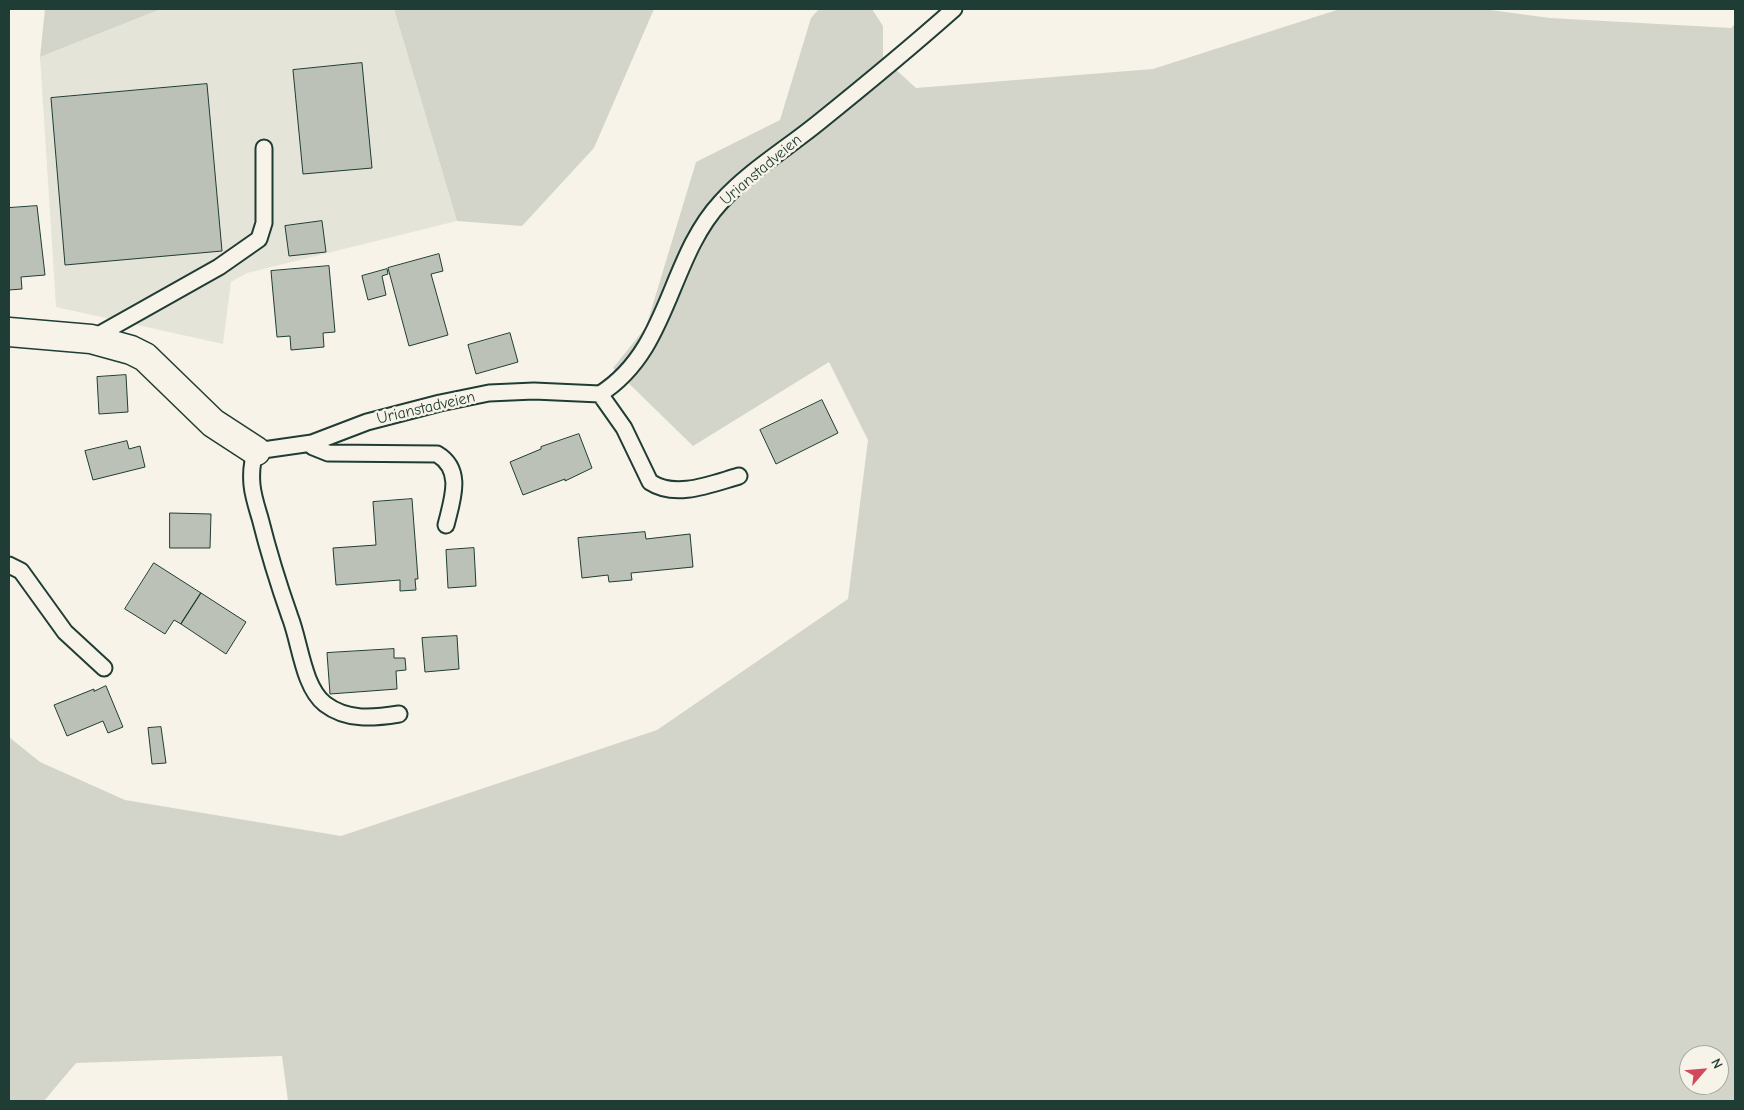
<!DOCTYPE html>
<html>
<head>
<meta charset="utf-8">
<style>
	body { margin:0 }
	#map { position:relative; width:1744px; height:1110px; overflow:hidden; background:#f7f3e8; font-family:"Comic Neue",sans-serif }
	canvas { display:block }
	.frame { position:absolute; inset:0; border:10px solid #1f3d34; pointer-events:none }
	.north { position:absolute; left:1679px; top:1045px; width:50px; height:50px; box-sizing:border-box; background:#f7f3e8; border:1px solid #a1aaa0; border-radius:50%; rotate:63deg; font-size:14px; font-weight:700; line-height:20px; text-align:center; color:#1f3d34 }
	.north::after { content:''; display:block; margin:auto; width:18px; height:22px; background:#d1495b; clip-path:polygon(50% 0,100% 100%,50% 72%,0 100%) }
</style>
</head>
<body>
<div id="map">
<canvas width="1744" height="1110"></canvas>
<div class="frame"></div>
<div class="north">N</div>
</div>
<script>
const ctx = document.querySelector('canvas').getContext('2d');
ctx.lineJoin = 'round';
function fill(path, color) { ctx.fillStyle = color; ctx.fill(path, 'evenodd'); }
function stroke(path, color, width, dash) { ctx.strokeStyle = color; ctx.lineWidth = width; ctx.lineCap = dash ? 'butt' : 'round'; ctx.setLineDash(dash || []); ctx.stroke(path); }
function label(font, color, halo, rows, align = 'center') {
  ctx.font = font + ' "Comic Neue",sans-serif'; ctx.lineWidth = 5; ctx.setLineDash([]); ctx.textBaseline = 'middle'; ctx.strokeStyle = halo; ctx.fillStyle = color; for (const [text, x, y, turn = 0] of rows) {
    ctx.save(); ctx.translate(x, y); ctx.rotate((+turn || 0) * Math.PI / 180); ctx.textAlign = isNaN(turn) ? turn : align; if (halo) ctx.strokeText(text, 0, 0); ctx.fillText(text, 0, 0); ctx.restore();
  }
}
fill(new Path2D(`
	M 161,9 L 394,9 L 457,221 L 247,273 L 231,282 L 223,344 L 56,307 L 40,57 Z`), '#e5e4d9');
fill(new Path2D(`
	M 45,9 L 161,9 L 40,57 Z
	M 394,9 L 654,9 L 594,148 L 522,226 L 457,221 Z
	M 819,9 L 872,9 L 883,26 L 883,58 L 916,88 L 1153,69 L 1340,9 L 1483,9 L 1550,18 L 1731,28 L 1735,24 L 1735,1101 L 288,1101 L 282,1056 L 76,1063 L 44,1101 L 9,1101 L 9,737 L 40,762 L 125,800 L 341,836 L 657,730 L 848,599 L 868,440 L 829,362 L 693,446 L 613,368 L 646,327 L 696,162 L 780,120 L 811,18 ZM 1689,1055 L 1719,1055 L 1719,1085 L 1689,1085 Z`), '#d3d5ca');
const building = new Path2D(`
	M 362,63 L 372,168 L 303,174 L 293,70 Z
	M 207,84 L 222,251 L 65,265 L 51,98 Z
	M 37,206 L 45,275 L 21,277 L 22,289 L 9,290 L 9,208 Z
	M 322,221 L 326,252 L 289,256 L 285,226 Z
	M 439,254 L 443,271 L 431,274 L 448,335 L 409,346 L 388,268 Z
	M 329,266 L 335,332 L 323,333 L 324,347 L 291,350 L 290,336 L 277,337 L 271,271 Z
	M 387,269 L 388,274 L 382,276 L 386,295 L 368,300 L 362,276 Z
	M 510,333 L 518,362 L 476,374 L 468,345 Z
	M 126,375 L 128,412 L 99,414 L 97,377 Z
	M 822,400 L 838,433 L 776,464 L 760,430 Z
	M 579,434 L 592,468 L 565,481 L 565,479 L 523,495 L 510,462 L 541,449 L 541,447 Z
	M 127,441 L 129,449 L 140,446 L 145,467 L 93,480 L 85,451 Z
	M 412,499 L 418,579 L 415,579 L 416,590 L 400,591 L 400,580 L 336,585 L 333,548 L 376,545 L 373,502 Z
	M 170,513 L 211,514 L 210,548 L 170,548 Z
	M 645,532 L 646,539 L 690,534 L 693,567 L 631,573 L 632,580 L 609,582 L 608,575 L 582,578 L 578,538 Z
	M 474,548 L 476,586 L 448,588 L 446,550 Z
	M 154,563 L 201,593 L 181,624 L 174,620 L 165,634 L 125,609 Z
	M 201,593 L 246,622 L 226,654 L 181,624 Z
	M 457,636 L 459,669 L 425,672 L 422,638 Z
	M 394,649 L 394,658 L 405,658 L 406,670 L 396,671 L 397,689 L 330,694 L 327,653 Z
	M 106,686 L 123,727 L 108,733 L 103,721 L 67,736 L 54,705 L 94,689 L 94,691 Z
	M 161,727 L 166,763 L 152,764 L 148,728 Z`);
fill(building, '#bbc1b6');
stroke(building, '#1f3d34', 1);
const service = new Path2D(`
	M 91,339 L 219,267 L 259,239 L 264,223 L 264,148
	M 600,394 L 624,428 L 650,482 C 676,499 711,484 739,476
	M 312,443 L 313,447 L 328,453 L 437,454 C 464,470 452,500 446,525
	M 9,565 L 21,571 L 65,632 L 104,668
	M 399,714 C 374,718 347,721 325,704 C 303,687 300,642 290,617 C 278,583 269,554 260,518 C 257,508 253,496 252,485 C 251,474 252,461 256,451 L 312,443 L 367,422 L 440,403 L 489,393 L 534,391 L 600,394 C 670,350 668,259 721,202 C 749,171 786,149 818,123 C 864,86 910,48 954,9`);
const minor = new Path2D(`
	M 9,332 L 91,339 L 131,350 L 145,357 L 213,423 L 256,451`);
stroke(service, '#1f3d34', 19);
stroke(minor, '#1f3d34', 31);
stroke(service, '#f7f3e8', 15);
stroke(minor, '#f7f3e8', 28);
label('16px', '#1f3d34', '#f7f3e8', [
	["Urianstadveien",761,170,-40],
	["Urianstadveien",426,408,-13]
]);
</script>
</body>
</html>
